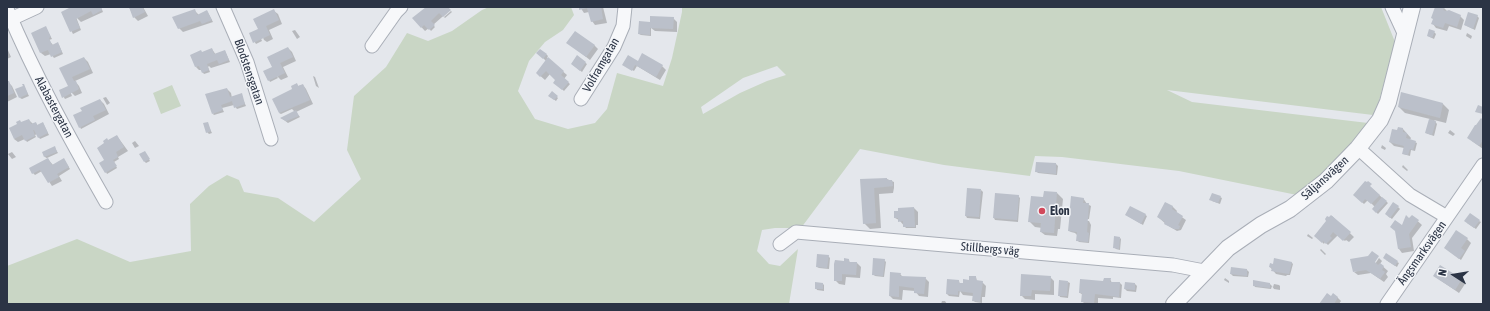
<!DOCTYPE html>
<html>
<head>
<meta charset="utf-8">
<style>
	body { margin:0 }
	#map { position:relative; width:1490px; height:311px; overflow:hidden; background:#e4e7ec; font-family:"Asap Condensed",sans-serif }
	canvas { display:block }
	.frame { position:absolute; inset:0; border:8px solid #2b3445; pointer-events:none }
	.north { position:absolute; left:1434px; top:255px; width:40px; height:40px; -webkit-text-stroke:3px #f4f6f9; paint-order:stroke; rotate:282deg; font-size:11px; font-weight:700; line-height:16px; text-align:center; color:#2b3445 }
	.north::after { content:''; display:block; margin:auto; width:14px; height:18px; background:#2b3445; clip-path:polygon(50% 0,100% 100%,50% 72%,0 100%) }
</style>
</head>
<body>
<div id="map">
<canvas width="1490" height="311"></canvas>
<div class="frame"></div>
<div class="north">N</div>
</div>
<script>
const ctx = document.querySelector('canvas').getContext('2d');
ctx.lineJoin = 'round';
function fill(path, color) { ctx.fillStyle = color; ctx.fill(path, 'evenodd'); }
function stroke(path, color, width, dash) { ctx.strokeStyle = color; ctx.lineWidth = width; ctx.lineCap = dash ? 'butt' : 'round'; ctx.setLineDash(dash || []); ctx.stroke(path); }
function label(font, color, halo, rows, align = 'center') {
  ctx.font = font + ' "Asap Condensed",sans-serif'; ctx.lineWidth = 3; ctx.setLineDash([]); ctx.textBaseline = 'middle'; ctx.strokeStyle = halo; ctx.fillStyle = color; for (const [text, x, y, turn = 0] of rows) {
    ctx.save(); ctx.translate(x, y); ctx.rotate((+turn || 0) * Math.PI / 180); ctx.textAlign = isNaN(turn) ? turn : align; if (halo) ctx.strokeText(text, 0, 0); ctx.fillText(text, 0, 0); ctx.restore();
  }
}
fill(new Path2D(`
	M 489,7 L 571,7 L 574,15 L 563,30 L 545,42 L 529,61 L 518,91 L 535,119 L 568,129 L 595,123 L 607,109 L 617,73 L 663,86 L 672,58 L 682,12 L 682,7 L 1381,7 L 1395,42 L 1378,105 L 1373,115 L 1167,90 L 1192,102 L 1368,123 L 1343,157 L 1297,195 L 1179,171 L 1062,157 L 1035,156 L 1030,176 L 944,165 L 860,149 L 801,228 L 775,228 L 762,230 L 757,251 L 769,264 L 780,266 L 798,249 L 789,304 L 7,304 L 7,266 L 77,239 L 130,262 L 191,251 L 190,204 L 209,186 L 227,175 L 239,180 L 244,192 L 278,198 L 314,222 L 361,179 L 347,150 L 354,96 L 386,67 L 407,33 L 428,41 L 452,31 L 482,10 ZM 777,66 L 786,75 L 767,81 L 740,93 L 703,114 L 701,107 L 743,78 Z
	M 172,85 L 181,106 L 161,114 L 153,93 Z`), '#c9d6c5');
fill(new Path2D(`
	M 72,7 L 101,7 L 103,12 L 81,22 L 76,17 L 81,30 L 73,34 L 62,13 Z
	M 129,7 L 143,7 L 148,16 L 138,21 L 134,17 Z
	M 428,7 L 433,7 L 435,10 L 438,7 L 447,7 L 450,10 L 433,25 L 435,27 L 431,31 L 429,28 L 425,31 L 413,18 Z
	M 580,7 L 603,7 L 607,23 L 595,25 L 592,21 L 589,12 L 584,13 Z
	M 1439,7 L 1444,8 L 1448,12 L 1460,16 L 1464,20 L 1461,30 L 1449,26 L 1447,31 L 1436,28 L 1433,24 Z
	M 194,10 L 199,15 L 207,11 L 213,22 L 183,32 L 179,28 Z
	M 274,11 L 278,14 L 282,24 L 269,30 L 273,39 L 267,42 L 264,40 L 260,31 L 258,31 L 262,41 L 256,44 L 250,34 L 259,30 Z
	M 451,11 L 452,12 L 445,18 L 444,17 Z
	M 1477,16 L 1479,18 L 1475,30 L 1465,25 Z
	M 673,18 L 677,22 L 677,32 L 655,31 L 651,28 L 651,36 L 641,35 L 639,34 L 651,23 Z
	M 46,28 L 52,39 L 49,40 L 53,45 L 59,45 L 63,54 L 54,58 L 51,54 L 45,56 L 41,53 Z
	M 295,30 L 300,37 L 297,39 L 292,31 Z
	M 1434,32 L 1436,34 L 1434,39 L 1428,36 Z
	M 1467,33 L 1472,36 L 1471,39 L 1466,36 Z
	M 568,43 L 594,45 L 598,49 L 590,60 Z
	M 7,48 L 11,57 L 7,59 Z
	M 288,48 L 292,52 L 296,61 L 283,67 L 288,77 L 281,80 L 276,75 L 278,78 L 270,82 L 269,80 L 273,67 Z
	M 212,49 L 216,55 L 225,51 L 230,62 L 211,68 L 209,66 L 208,67 L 210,72 L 204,74 L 201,70 L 199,70 L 196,67 L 203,53 Z
	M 540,50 L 547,55 L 548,56 L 547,58 L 567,75 L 564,79 L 570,84 L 564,91 L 555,83 L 557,80 L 550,74 L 545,80 L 537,73 L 546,61 L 538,53 Z
	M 577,57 L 587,64 L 582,72 L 572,64 Z
	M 84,58 L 88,62 L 93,73 L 75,81 L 79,86 L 82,93 L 75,96 L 70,91 L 72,96 L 65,99 L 60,91 L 69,87 L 61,69 Z
	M 637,62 L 662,66 L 666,70 L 660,80 L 637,66 L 634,71 L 625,66 Z
	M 313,76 L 315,77 L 319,88 L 316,86 Z
	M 7,82 L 8,82 L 12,86 L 17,97 L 7,102 Z
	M 297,84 L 298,86 L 303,85 L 306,89 L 313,104 L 296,112 L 300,117 L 288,123 L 281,118 L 295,112 L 292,109 L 281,114 L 279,113 Z
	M 24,86 L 29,96 L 22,99 L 20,98 Z
	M 227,89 L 231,93 L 232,98 L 241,95 L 246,106 L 237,109 L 234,105 L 222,108 L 224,112 L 214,115 L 213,114 Z
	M 552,92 L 558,98 L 556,101 L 549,96 Z
	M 1402,94 L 1443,104 L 1449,110 L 1446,123 L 1434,120 L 1437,124 L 1434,136 L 1428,134 L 1426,133 L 1430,119 L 1405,113 L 1399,107 Z
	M 106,97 L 110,103 L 107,105 L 103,98 Z
	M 100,100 L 104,104 L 109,114 L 81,129 L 80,127 Z
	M 29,120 L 33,124 L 36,123 L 38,126 L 43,123 L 49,135 L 40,139 L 37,134 L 35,135 L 36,137 L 27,142 L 25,139 L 18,142 L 14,139 Z
	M 1483,121 L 1483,149 L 1472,141 Z
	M 207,123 L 212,133 L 209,134 L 207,132 Z
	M 1403,129 L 1411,138 L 1410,140 L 1417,143 L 1415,151 L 1411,150 L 1410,156 L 1403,154 L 1404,148 L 1394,146 L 1390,142 L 1398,132 Z
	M 1450,130 L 1455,134 L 1453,136 L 1448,133 Z
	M 117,136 L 128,151 L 118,157 L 119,159 L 114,162 L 117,168 L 107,174 L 106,172 L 105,160 L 109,141 Z
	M 135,141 L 139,146 L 135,148 L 132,143 Z
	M 1382,145 L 1386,148 L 1385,150 L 1381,148 Z
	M 55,148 L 58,153 L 47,158 L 53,165 L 65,161 L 70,169 L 59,176 L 62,181 L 52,186 L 42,171 L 35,175 L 33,173 L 48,159 L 45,157 L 44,153 Z
	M 12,152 L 16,157 L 12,159 L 8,154 Z
	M 146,154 L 150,161 L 146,163 L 145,162 Z
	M 1056,164 L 1058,166 L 1057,175 L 1038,173 L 1036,171 Z
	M 1403,165 L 1408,170 L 1407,171 L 1402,167 Z
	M 887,179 L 894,182 L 894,188 L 893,193 L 879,194 L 881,228 L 870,229 L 864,223 L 861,180 Z
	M 1365,182 L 1388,203 L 1378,214 L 1373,209 L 1375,207 L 1368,200 L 1364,204 L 1354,195 Z
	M 981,190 L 983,192 L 980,219 L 967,218 L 966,216 Z
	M 1057,193 L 1063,199 L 1060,229 L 1058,229 L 1057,236 L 1045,235 L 1041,232 L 1042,228 L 1035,227 L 1029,221 L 1044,198 Z
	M 1018,196 L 1020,198 L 1018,222 L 995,220 L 994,218 Z
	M 1220,197 L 1222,198 L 1220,204 L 1212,201 Z
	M 1083,198 L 1087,204 L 1091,206 L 1089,219 L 1086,219 L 1086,221 L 1089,221 L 1091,225 L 1089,243 L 1079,242 L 1077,240 L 1077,235 L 1075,233 L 1071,232 L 1069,231 Z
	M 1166,203 L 1173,207 L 1177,211 L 1176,213 L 1186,220 L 1181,230 L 1177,231 L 1167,225 L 1158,217 Z
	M 1131,207 L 1147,216 L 1143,225 L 1128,216 Z
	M 1398,207 L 1400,209 L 1392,219 L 1388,216 Z
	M 914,208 L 918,212 L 918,225 L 916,225 L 916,228 L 906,228 L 899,220 L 895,218 L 895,212 Z
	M 1332,216 L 1354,237 L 1349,242 L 1346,240 L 1345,241 L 1338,235 L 1328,245 L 1325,242 L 1324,244 L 1316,236 Z
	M 1412,216 L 1422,225 L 1412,238 L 1414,251 L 1402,253 L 1399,249 L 1402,226 Z
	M 1479,221 L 1481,222 L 1476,229 L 1467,223 Z
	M 1308,234 L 1313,238 L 1312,239 L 1307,236 Z
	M 1120,238 L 1121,239 L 1120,250 L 1116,249 L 1114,247 Z
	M 1467,239 L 1471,243 L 1461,260 L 1445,248 Z
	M 1321,249 L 1326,254 L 1325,255 L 1320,250 Z
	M 828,256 L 830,258 L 829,269 L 819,268 L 817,267 Z
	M 1379,258 L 1382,261 L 1380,264 L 1388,271 L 1386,274 L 1388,277 L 1384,282 L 1371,273 L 1358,275 L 1354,272 L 1371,266 L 1373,267 Z
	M 849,260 L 850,263 L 857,263 L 861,267 L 860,278 L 846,277 L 845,285 L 839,284 L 835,280 Z
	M 884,260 L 886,262 L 884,277 L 875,276 L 873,274 Z
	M 1386,260 L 1397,262 L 1399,263 L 1397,267 Z
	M 1291,262 L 1293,264 L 1290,275 L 1287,275 L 1286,276 L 1276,274 L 1270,267 L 1273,265 Z
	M 1247,270 L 1249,272 L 1248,277 L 1233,276 L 1231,274 Z
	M 900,274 L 903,277 L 925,278 L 929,282 L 928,297 L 919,296 L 915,291 L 903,290 L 902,300 L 893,299 L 890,296 Z
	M 1434,276 L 1461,280 L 1465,284 L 1459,293 Z
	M 976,277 L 977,281 L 982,282 L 986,286 L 985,297 L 982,297 L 982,303 L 975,302 L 973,300 L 973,296 L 963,295 L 960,291 L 959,297 L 949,296 L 947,294 L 959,281 L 960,284 L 964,284 Z
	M 1050,277 L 1054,281 L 1054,295 L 1035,294 L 1035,300 L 1025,299 L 1021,295 Z
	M 1225,278 L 1229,281 L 1229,283 L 1224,280 Z
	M 1110,279 L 1112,283 L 1120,283 L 1122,285 L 1121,298 L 1113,297 L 1113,299 L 1098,298 L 1098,304 L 1085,304 L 1082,301 L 1083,295 L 1080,293 Z
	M 1068,282 L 1070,283 L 1068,298 L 1060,297 L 1059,295 Z
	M 823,284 L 824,285 L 824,291 L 817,290 L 816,288 Z
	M 1135,284 L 1137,286 L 1136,292 L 1127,291 L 1125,289 Z
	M 1270,284 L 1273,287 L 1274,284 L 1279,285 L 1280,286 L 1280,290 L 1274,289 L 1272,286 L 1271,289 L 1255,287 L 1254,285 Z
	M 1337,297 L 1341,301 L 1339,304 L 1320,304 Z
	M 942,301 L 945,301 L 947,304 L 941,304 Z`), '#0003');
fill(new Path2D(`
	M 71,7 L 101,7 L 102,10 L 93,15 L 91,11 L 76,19 L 80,28 L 70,32 L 61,12 Z
	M 129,7 L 142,7 L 145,12 L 133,18 Z
	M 426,7 L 434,7 L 435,8 L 436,7 L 448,7 L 451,10 L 443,17 L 439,13 L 431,21 L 435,25 L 429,30 L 424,25 L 421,28 L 412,18 Z
	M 579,7 L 601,7 L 603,19 L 591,22 L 587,8 L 579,10 Z
	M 1435,7 L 1445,7 L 1443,10 L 1446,11 L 1449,10 L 1461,15 L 1457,27 L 1445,23 L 1443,28 L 1431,24 L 1433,19 L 1431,18 Z
	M 195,9 L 197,15 L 207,10 L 212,20 L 202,24 L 200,21 L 178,29 L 172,17 Z
	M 274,9 L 279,20 L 266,26 L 270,35 L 253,43 L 249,33 L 258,29 L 253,19 Z
	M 1468,12 L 1478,15 L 1473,29 L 1464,25 Z
	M 650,16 L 674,17 L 673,29 L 650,28 L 650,35 L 638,34 L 639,21 L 650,22 Z
	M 46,26 L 51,37 L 49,38 L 52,45 L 58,42 L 62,52 L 51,57 L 48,50 L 40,53 L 31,33 Z
	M 1429,29 L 1435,31 L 1432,38 L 1427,36 Z
	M 575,31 L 595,45 L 586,57 L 566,43 Z
	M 288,47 L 293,57 L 280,63 L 285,73 L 268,81 L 263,71 L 272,67 L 267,57 Z
	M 212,48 L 214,54 L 225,50 L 229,60 L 219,64 L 217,60 L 207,64 L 209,70 L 202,73 L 199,66 L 195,67 L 190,55 L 201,50 L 202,52 Z
	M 540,49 L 547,54 L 543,59 L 536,53 Z
	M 642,53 L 663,65 L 656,77 L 635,65 L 632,71 L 622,65 L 628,55 L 638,61 Z
	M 577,55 L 586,62 L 580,71 L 571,64 Z
	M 84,57 L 90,69 L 72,77 L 74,81 L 76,81 L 79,89 L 62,98 L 59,90 L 68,86 L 59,68 Z
	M 548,57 L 564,71 L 561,75 L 569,82 L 562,90 L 553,83 L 555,80 L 546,71 L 540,77 L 536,73 Z
	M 7,81 L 9,81 L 14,93 L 7,96 Z
	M 297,83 L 298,86 L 303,84 L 310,100 L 279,113 L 272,99 L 292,89 L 291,86 Z
	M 22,84 L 24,84 L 28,94 L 19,98 L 15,89 L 23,86 Z
	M 227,88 L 230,97 L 242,93 L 245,104 L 234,108 L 232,101 L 221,105 L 223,110 L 212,114 L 205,94 Z
	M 552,91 L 558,96 L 554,100 L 548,96 Z
	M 1401,92 L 1443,103 L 1440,118 L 1398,107 Z
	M 100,99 L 106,110 L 93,116 L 95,120 L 79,128 L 73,115 L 82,111 L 80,108 Z
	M 1478,105 L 1483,107 L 1483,114 L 1475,112 Z
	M 296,110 L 299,116 L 286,121 L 280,118 Z
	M 1481,118 L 1483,120 L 1483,140 L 1479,146 L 1467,138 L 1475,125 L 1476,125 Z
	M 29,119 L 31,124 L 36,122 L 37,125 L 43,122 L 48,133 L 38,138 L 34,130 L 33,130 L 35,136 L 25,141 L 22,135 L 14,139 L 9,128 L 17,124 L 16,122 L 20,120 L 21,122 Z
	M 1429,119 L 1436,121 L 1432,135 L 1425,133 Z
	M 208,122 L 211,131 L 206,133 L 203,123 Z
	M 1398,127 L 1403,128 L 1403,132 L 1407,133 L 1406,138 L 1416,141 L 1413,150 L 1410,149 L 1408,155 L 1402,154 L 1404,146 L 1389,142 L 1392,129 L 1397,130 Z
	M 117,135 L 124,147 L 116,152 L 118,157 L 113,160 L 117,166 L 105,173 L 99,163 L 104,160 L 97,148 L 104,143 L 103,141 L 107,138 L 108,140 Z
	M 55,146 L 57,152 L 44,157 L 42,152 Z
	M 145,151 L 150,159 L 144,162 L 139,154 Z
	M 48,158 L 52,165 L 64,158 L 69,167 L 57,174 L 59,177 L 48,183 L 40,170 L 32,174 L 29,168 Z
	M 1036,162 L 1056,163 L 1056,174 L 1035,172 Z
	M 887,178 L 887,180 L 892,180 L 893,186 L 874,188 L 876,223 L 863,224 L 860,179 Z
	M 1365,181 L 1367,182 L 1368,181 L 1372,184 L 1370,186 L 1380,195 L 1371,204 L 1365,199 L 1362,203 L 1353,195 Z
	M 967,188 L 981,189 L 979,217 L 965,216 Z
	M 1044,191 L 1057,192 L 1054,233 L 1040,232 L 1041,223 L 1028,222 L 1031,196 L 1043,197 Z
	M 995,193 L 1019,195 L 1017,220 L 993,218 Z
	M 1212,193 L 1221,196 L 1218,203 L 1209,200 Z
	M 1071,196 L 1084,198 L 1083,203 L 1089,203 L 1087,232 L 1089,233 L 1088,242 L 1076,241 L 1077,232 L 1068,231 L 1070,211 L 1067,211 L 1067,207 L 1070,207 Z
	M 1382,197 L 1387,201 L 1376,213 L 1372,209 Z
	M 1165,202 L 1173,206 L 1172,209 L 1183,216 L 1178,225 L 1180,226 L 1179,229 L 1174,229 L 1164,224 L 1165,222 L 1157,217 Z
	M 1393,202 L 1399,206 L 1390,218 L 1385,214 Z
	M 1130,206 L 1146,214 L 1141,224 L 1125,215 Z
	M 914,207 L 915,227 L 903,227 L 903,221 L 898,222 L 898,218 L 894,218 L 894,211 L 898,211 L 898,208 Z
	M 1470,213 L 1480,220 L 1474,228 L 1464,221 Z
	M 1331,215 L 1351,232 L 1343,241 L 1333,232 L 1330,236 L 1332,238 L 1326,244 L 1323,241 L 1322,243 L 1314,236 L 1326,221 L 1325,219 L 1327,216 L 1329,217 Z
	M 1406,215 L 1409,218 L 1412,215 L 1419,220 L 1409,234 L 1411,247 L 1398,249 L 1395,231 L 1390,227 L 1395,220 L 1402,225 Z
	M 1456,230 L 1468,238 L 1461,248 L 1465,251 L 1459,259 L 1444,248 Z
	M 1114,236 L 1120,237 L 1119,249 L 1113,248 Z
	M 1372,251 L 1379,256 L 1375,262 L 1378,265 L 1380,263 L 1384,266 L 1382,270 L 1385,272 L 1380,279 L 1366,270 L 1353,272 L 1350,259 L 1368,256 Z
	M 1386,253 L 1398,261 L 1395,266 L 1383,258 Z
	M 817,254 L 829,255 L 827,268 L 816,267 Z
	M 844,258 L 849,259 L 849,262 L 857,262 L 856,275 L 842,274 L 842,281 L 834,281 L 834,264 L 835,260 L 844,261 Z
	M 873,258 L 885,259 L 883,276 L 872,275 Z
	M 1274,258 L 1292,262 L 1289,274 L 1271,271 L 1272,268 L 1269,267 L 1270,263 L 1273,264 Z
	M 1440,265 L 1462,279 L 1455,290 L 1433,276 Z
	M 1231,267 L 1247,269 L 1247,276 L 1230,274 Z
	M 890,272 L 901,273 L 900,276 L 926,277 L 924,294 L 914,293 L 914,288 L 899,286 L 899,297 L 889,296 Z
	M 1021,274 L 1051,276 L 1050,291 L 1032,290 L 1031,296 L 1020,296 Z
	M 969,276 L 976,276 L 976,280 L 983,281 L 980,302 L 972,301 L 973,293 L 958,291 L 958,295 L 946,294 L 947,279 L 959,280 L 959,283 L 963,283 L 963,279 L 969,280 Z
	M 1104,278 L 1111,278 L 1110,282 L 1120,282 L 1119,297 L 1095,294 L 1094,303 L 1081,302 L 1082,293 L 1079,293 L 1080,279 L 1103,281 Z
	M 1059,280 L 1068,281 L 1067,296 L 1058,296 Z
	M 1253,280 L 1270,283 L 1270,288 L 1253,286 Z
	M 815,282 L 823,283 L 823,289 L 815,289 Z
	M 1125,282 L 1135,283 L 1135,290 L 1124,289 Z
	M 1327,293 L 1331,296 L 1333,293 L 1338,297 L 1334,304 L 1319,304 Z`), '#bbc0ca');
const minor = new Path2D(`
	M 223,7 L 247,62 L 271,139
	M 1392,7 L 1405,35
	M 7,9 C 35,76 70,139 106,202
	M 11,19 L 37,7
	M 372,46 L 396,12 L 401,7
	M 581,99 L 614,47 L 623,26 L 625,7
	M 1358,148 L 1410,195 L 1447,217
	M 780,244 L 796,232 L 1173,265 L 1204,271
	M 1387,304 L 1483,165`);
const tertiary = new Path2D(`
	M 1174,304 L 1228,248 L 1261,225 L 1290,209 L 1326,181 L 1358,148 L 1380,120 L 1388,102 L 1412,7`);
stroke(minor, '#a9aeb7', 15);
stroke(tertiary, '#a9aeb7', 18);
stroke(minor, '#f7f8fa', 13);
stroke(tertiary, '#f7f8fa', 16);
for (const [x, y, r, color] of [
	[1042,211,4,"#d1495b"]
]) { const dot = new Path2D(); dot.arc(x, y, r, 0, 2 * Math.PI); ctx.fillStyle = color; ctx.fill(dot); stroke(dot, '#f4f6f9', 1.5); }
label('12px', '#2b3445', '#f4f6f9', [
	["Volframgatan",601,65,-60],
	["Blodstensgatan",249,72,71],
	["Alabastergatan",54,107,62],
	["Säljansvägen",1325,178,-42],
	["Stillbergs väg",990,249,5],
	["Ängsmarksvägen",1422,253,-55]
]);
label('bold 12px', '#2b3445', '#f4f6f9', [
	["Elon",1050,211]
], 'left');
</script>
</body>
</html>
